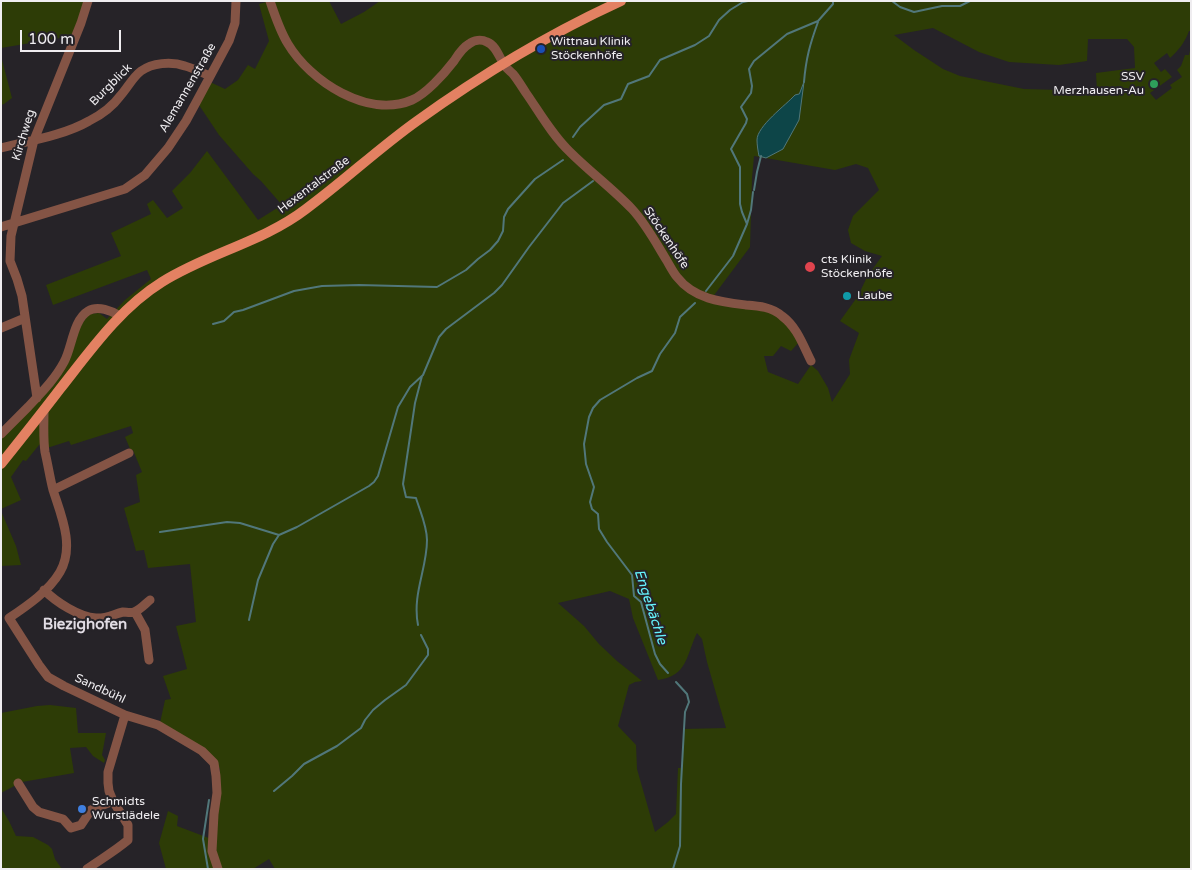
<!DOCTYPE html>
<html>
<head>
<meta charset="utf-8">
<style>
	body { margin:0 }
	#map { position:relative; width:1192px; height:870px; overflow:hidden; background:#262328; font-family:"Varela Round",sans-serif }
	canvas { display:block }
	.frame { position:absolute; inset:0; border:2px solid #efedf0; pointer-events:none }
	.scale { position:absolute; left:20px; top:30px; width:101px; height:22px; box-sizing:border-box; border:2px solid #efedf0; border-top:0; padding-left:6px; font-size:15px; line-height:18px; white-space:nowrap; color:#efedf0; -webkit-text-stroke:4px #262328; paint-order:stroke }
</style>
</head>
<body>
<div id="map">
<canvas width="1192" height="870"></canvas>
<div class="frame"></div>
<div class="scale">100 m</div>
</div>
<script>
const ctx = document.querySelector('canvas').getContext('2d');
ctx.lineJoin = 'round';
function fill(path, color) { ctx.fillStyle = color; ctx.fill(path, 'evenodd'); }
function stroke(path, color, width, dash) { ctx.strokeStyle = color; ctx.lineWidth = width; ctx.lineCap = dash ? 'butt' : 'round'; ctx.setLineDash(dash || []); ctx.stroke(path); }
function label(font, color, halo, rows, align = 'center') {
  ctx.font = font + ' "Varela Round",sans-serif'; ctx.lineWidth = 4; ctx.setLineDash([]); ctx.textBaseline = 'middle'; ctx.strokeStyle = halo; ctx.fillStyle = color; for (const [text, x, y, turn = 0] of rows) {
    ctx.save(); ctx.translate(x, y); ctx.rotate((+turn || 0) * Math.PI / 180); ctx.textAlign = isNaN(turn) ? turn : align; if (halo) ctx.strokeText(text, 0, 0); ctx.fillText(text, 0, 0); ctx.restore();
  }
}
fill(new Path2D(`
	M 1,1 L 85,1 L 72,36 L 1,48 Z
	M 270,1 L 329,1 L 341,24 L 364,12 L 380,1 L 1191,1 L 1191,31 L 1189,31 C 1185,42 1179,50 1170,58 L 1167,53 L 1154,63 L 1161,72 L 1165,69 L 1172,77 L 1150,93 L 1156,100 L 1172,88 L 1170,85 L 1182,77 L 1177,70 L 1181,66 L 1185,55 L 1189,55 L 1191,46 L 1191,869 L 275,869 L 269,859 L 253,869 L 166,869 L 159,843 L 168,811 L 178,816 L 177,826 L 214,840 L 220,780 L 220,769 L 216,762 L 160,723 L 165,700 L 171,699 L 163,676 L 187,669 L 176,626 L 196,622 L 190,564 L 148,568 L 144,550 L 136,551 L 124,508 L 140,502 L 136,475 L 142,472 L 133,450 L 131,451 L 125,437 L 133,433 L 131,426 L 71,445 L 69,441 L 47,448 L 41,444 L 39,445 L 26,461 L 23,460 L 11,477 L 21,500 L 1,509 L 1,438 L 52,387 L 80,327 L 89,314 L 99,313 L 107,319 L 125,300 L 151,279 L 147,270 L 53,305 L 46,285 L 121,256 L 111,233 L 151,214 L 147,204 L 153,200 L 167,218 L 183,208 L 172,191 L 190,173 L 207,151 L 258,220 L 282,205 L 261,181 L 253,174 L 219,135 L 199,105 L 210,82 L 225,89 L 238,80 L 248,65 L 255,69 L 269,41 L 259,4 ZM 933,28 L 979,52 L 1009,62 L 1059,65 L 1087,61 L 1088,39 L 1127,39 L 1134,47 L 1135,68 L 1096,73 L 1097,91 L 1024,89 L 960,76 L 943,69 L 914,50 L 894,35 ZM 754,156 L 835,170 L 856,164 L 868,168 L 879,190 L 853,216 L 848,230 L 851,243 L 865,251 L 882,256 L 867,277 L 858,296 L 840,321 L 859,333 L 849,360 L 850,374 L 832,402 L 828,388 L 818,371 L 811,365 L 798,384 L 768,372 L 764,356 L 773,356 L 781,346 L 791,351 L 801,340 L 770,309 L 712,298 L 750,247 L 752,178 ZM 610,591 L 629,599 L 633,618 L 658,680 C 688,676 686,655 697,633 L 702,639 L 707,662 L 726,728 L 684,729 L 682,768 L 678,768 L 676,814 L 668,822 L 655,832 L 637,769 L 636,745 L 618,726 L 629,685 L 635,682 L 642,681 L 617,661 L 599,644 L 584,626 L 558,603 Z
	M 1,56 L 12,98 L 4,104 L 1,105 Z
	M 1,511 L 16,546 L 21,565 L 1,566 Z
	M 50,705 L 76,708 L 78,733 L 106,733 L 102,755 L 105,760 L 104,763 L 93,756 L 86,747 L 70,748 L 74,773 L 22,782 L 1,793 L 1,713 L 37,706 Z
	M 1,808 L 9,821 L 16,836 L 33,837 L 48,845 L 52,849 L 55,859 L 62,869 L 1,869 Z`), '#2d3c06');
const water = new Path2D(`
	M 804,82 L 799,120 L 783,149 L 766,158 L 759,156 C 758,151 757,145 757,140 C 757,126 786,105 795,95 L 799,94 Z`);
fill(water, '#0d4548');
stroke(water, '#51777a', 1);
stroke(new Path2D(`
	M 892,1 L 900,7 L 914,12 L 942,6 L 960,6 L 970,1
	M 804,82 C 806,58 810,44 818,22
	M 573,137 L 580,127 L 604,105 L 621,99 L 628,84 L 649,76 L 660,60 L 695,45 L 709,36 L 719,20 L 730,10 L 743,2 L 748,1
	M 754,190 L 757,172 L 761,156
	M 747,224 L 751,210 L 753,192
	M 706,291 L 733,256 L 747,224 L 742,212 L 740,204 L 740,167 L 731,149 L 746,123 L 747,119 L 741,107 L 751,93 L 752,86 L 749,69 L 754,61 L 787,34 L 818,21 L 833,4 L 833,1
	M 213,324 L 224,321 L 234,312 L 243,310 L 294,291 L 322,286 L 359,285 L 437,287 L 466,270 L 478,259 L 490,250 L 498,241 L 503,231 L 504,217 L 508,209 L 535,179 L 563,160
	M 160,532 L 227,522 L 240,523 L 279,535
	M 249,620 L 258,580 L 273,544 L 279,535 L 297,527 L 369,486 L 374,482 L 378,476 L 398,407 L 410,387 L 423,375 L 439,337 L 446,329 L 494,293 L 502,285 L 529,247 L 563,203 L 593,181
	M 418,625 C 412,594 427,569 427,540 C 427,526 420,511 416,498 L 406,497 L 403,484 L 415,403 L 422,376
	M 668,673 L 660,664 L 655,654 L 641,602 L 634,596 L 632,575 L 607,542 L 599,529 L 598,514 L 592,509 L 590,502 L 594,487 L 586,464 L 584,444 L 589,417 L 593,408 L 600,400 L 637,378 L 652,371 L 660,354 L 675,333 L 680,317 L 695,303
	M 274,791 L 292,776 L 304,764 L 337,746 L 361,728 L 365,720 L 373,710 L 385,700 L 406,685 L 428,655 L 428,649 L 421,635
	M 208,869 L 203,839 L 209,800
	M 673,869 L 680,846 L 681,784 L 684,729 L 685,712 L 689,702 L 687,694 L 676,682`), '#51777a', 2);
stroke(new Path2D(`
	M 270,1 C 275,16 280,31 288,44 C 310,81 368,119 412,100 C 426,94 444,74 454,61 C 458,55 462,48 469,44 C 474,40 481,39 487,42 C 497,46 499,58 505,66 C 507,69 510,71 513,74 C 518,80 522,87 526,93 C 540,113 552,135 570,152 C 590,172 613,189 632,209 C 646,224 656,243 667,261 C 670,266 673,272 677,277 C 694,299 721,302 746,305 C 759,306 772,307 782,316 C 797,327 803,345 811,361
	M 1,148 C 29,141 65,135 89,121 C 101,115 113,106 121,95 C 128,87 133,77 141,71 C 152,63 171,61 185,66 C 193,68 202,73 210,76
	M 1,227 L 125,189 L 145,175 L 168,148 L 186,121 L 199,97 L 229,41 L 235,23 L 236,1
	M 1,328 L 25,318
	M 37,398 L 22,296 L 17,279 L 10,261 L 11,236 L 34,140 L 81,23 L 88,1
	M 1,434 C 10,425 19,416 28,407 C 41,393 55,379 64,362 C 72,348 73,320 88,311 C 98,305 112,311 120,316
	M 53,490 L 129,453
	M 44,590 C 56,602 79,617 96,618 C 105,619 114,614 123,612 C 126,612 131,613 134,612 C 140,610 146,603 150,600
	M 135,612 L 145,630 L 149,660
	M 9,618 L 39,665 L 48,677 L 64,686 L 125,715 L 158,725 L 202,751 L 214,763 L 216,776 L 217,793 L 214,814 L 212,851 L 218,869
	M 9,618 C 27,606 49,591 60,572 C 75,546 61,515 53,490 C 50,478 48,465 45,452 C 43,438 44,424 44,410
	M 18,783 L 33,807 L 39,812 L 63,819 L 71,828 L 81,825 L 91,810 L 113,801
	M 87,869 C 101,859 115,851 128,840 L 128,825 L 113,801 L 109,791 L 108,783 L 108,772 L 125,715`), '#845445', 9);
stroke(new Path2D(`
	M 1,464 C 21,439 41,414 60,389 C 90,351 120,308 162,282 C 208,253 263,242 306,209 C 344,181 379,148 417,121 C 481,75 549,34 621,1`), '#e38162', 10);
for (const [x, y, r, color] of [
	[541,49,5,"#1a4fb4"],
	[1154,84,5,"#2e9e5b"],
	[810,267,6,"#e0444e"],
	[847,296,5,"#0f9aa8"],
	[82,809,5,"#3f7fe0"]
]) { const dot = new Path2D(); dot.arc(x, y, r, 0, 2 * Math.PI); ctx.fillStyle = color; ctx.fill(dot); stroke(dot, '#262328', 2); }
label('12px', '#efedf0', '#262328', [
	["Wittnau Klinik",551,42],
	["Stöckenhöfe",551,56],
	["SSV",1144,77,"right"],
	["Merzhausen-Au",1144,91,"right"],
	["cts Klinik",821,260],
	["Stöckenhöfe",821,274],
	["Laube",857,296],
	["Schmidts",92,802],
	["Wurstlädele",92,816]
], 'left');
label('12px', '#efedf0', '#262328', [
	["Burgblick",111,85,-45],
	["Alemannenstraße",188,88,-60],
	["Kirchweg",24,135,-73],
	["Hexentalstraße",314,185,-37],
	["Stöckenhöfe",666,238,56],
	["Sandbühl",100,689,25]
]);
label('italic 14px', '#65f2fc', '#262328', [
	["Engebächle",650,607,72]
]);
label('bold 15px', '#e1dce4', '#262328', [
	["Biezighofen",85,625]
]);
</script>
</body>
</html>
